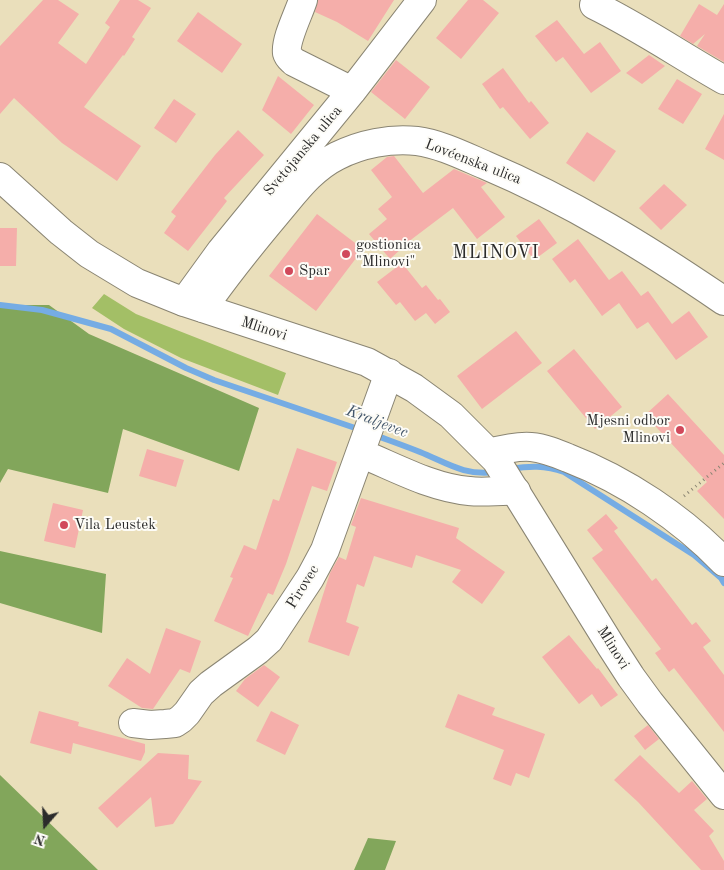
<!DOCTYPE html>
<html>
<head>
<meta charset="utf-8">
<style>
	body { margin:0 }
	#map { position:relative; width:724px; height:870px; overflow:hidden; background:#eadfbb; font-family:"Old Standard TT",serif }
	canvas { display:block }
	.north { position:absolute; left:20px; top:800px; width:50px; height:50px; -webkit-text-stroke:4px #fdfcf7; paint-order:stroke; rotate:199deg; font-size:14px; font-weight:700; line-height:20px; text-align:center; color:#2b2b2b }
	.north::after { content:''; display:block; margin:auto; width:18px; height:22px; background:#2b2b2b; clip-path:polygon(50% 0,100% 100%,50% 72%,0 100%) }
</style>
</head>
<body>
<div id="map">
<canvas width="724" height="870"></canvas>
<div class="north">N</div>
</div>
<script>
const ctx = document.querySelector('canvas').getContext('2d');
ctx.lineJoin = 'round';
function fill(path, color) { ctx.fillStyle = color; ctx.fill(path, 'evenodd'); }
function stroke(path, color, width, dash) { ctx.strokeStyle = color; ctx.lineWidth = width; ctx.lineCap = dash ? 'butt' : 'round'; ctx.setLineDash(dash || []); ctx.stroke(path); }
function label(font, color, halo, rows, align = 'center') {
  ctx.font = font + ' "Old Standard TT",serif'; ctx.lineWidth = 4; ctx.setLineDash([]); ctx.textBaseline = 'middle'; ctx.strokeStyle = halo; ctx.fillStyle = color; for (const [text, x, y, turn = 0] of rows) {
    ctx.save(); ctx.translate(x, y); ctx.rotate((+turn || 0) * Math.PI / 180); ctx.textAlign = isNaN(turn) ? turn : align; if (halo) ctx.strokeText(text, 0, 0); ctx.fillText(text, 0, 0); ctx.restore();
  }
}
fill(new Path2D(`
	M 104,294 L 136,314 L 286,373 L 278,395 L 181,358 L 124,329 L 92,308 Z`), '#a3bf66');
fill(new Path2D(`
	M 0,305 L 49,305 L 89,334 L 259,408 L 239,471 L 123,429 L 108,493 L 8,469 L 0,483 Z
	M 0,551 L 106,574 L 102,633 L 0,603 Z
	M 0,775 L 98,870 L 0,870 Z
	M 368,838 L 396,841 L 385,870 L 354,870 Z`), '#82a65b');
stroke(new Path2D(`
	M 0,305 L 42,310 L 111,329 L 186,368 L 214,380 L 361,430
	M 372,434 C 388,440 405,446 420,452 C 447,463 464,476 495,472
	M 510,469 C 529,466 545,465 564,472 L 694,555 L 721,578 L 724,583`), '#75ace4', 6);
fill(new Path2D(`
	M 43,0 L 58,0 L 79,14 L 58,43 L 86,64 L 110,27 L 105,23 L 120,0 L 138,0 L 151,8 L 132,37 L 135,39 L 124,56 L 123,55 L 84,107 L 141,146 L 117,181 L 62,143 L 14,98 L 0,114 L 0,46 Z
	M 318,0 L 394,0 L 368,41 L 337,22 L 315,12 Z
	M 468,0 L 483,0 L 499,13 L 461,59 L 436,38 Z
	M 699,4 L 717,15 L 724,4 L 724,62 L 697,46 L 705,34 L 693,44 L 680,36 Z
	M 198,12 L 242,44 L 222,73 L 177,41 Z
	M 557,20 L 584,54 L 600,42 L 621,71 L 591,93 L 563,57 L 556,62 L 535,36 Z
	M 649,55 L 665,66 L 642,84 L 626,73 Z
	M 396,60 L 430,87 L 405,119 L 371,92 Z
	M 503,68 L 529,103 L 531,101 L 549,123 L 530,139 L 503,107 L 500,109 L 482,84 Z
	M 278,76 L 314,105 L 291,134 L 262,110 Z
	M 677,79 L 702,94 L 683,124 L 658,109 Z
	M 174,99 L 196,114 L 176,143 L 154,128 Z
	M 724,114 L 724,160 L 705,149 Z
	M 238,130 L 264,155 L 224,198 L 227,201 L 188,251 L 164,233 L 176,216 L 171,212 L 215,155 Z
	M 587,132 L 616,151 L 594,182 L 566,163 Z
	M 394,156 L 423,193 L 454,169 L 487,183 L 481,187 L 505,217 L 477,239 L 453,208 L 412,239 L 390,259 L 369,234 L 387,219 L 378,209 L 392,197 L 371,170 L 387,157 Z
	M 664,184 L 687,205 L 661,230 L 639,208 Z
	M 317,214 L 363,249 L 316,311 L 269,276 Z
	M 539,219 L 557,243 L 534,260 L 516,236 Z
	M 0,228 L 17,228 L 16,266 L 0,266 Z
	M 578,239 L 609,280 L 622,271 L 641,296 L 648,291 L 672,324 L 689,311 L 708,337 L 676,360 L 648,322 L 637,329 L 619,303 L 602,316 L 575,279 L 570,283 L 552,259 Z
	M 402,263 L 422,288 L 426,285 L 438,300 L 440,299 L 450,312 L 435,324 L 426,313 L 415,321 L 400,302 L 396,305 L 377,282 Z
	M 516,331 L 542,363 L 482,409 L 457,376 Z
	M 574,349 L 622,407 L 595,429 L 547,371 Z
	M 668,394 L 724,455 L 724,519 L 697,491 L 707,482 L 645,415 Z
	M 297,448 L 337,462 L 327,491 L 312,486 L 286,564 L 273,595 L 268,593 L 248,636 L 214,621 L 233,578 L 230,577 L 244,545 L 256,550 L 273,499 L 279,501 Z
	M 147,449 L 184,460 L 176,487 L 139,476 Z
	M 361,498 L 459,528 L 456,538 L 505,572 L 482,604 L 452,582 L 461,570 L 416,555 L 412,568 L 374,556 L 364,587 L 357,584 L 346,622 L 359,627 L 349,656 L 308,642 L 330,573 L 339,557 L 346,560 L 356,527 L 351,525 Z
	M 53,503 L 83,510 L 75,548 L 44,541 Z
	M 606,514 L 618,528 L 614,531 L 652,581 L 656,578 L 692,625 L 696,622 L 711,641 L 703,647 L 724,675 L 724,732 L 674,668 L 669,672 L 655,653 L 661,649 L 592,558 L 603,550 L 587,530 Z
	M 166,628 L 201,641 L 190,673 L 180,669 L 153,709 L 142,708 L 108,686 L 127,658 L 150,674 Z
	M 569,635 L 597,669 L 598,668 L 618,695 L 601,707 L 592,694 L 579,704 L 542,657 Z
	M 264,665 L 280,677 L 258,707 L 236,691 L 245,679 Z
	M 458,694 L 495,708 L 492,715 L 545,734 L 529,778 L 516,773 L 511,786 L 493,779 L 504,750 L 445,727 Z
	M 39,711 L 79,722 L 78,726 L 145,744 L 145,752 L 141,761 L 73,743 L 71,754 L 30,743 Z
	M 271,711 L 299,725 L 285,755 L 256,741 Z
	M 648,725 L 659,739 L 645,750 L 634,736 Z
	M 158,753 L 189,755 L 188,779 L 202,781 L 173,824 L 155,827 L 151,797 L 117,828 L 98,808 Z
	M 640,755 L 679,793 L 692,781 L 707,799 L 694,810 L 714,831 L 709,836 L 724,861 L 724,870 L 701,870 L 638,802 L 614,780 Z`), '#f5aeaa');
const minor = new Path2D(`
	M 303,0 C 299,13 285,40 287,53 C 288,57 291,59 294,62 L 352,91
	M 594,5 C 639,27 680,55 724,80
	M 184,302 L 221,251 L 352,91 L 422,0
	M 203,308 C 226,275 251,244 277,213 C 295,192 311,169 337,156 C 361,144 390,138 417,141 C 440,144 464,156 485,165 C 570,201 648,249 724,301
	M 360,453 C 395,467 432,488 469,491 C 485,493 500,490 516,491
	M 490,453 C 504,449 517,446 531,447 C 544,448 556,453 568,458 C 625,480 682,518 724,562
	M 133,723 L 150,725 L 165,724 L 175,723 L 181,719 L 187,713 L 201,693 L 211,684 L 258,650 L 269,640 L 310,578 L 325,550 L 389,373`);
const major = new Path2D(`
	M 0,177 L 61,232 L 89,254 L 137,283 L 184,302 L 367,362 L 414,388 L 451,415 L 496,460 L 611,646 L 631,677 L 650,703 L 724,795`);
stroke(minor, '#8a8573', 30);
stroke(major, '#8a8573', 30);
stroke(new Path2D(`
	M 684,496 L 724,463`), '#8a8573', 3, [1, 4]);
stroke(minor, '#fff', 28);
stroke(major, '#fff', 28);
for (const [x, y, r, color] of [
	[346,254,5,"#d1495b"],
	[289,271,5,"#d1495b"],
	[680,430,5,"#d1495b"],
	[64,525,5,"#d1495b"]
]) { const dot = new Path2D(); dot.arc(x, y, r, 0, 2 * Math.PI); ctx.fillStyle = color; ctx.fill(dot); stroke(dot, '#fdfcf7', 2); }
label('15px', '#2b2b2b', '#fdfcf7', [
	["Svetojanska ulica",303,151,-50],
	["Lovćenska ulica",473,162,21],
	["Mlinovi",264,329,18],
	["Pirovec",303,587,-58],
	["Mlinovi",613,648,58]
]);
label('15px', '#2b2b2b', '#fdfcf7', [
	["gostionica",356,245],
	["\"Mlinovi\"",356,262],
	["Spar",299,271],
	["Mjesni odbor",670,421,"right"],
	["Mlinovi",670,438,"right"],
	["Vila Leustek",74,525]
], 'left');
label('italic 16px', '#45586c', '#fdfcf7', [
	["Kraljevec",377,422,21]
]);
ctx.letterSpacing = '1px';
label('18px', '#2b2b2b', '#fdfcf7', [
	["MLINOVI",496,253]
]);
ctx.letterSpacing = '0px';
</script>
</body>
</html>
